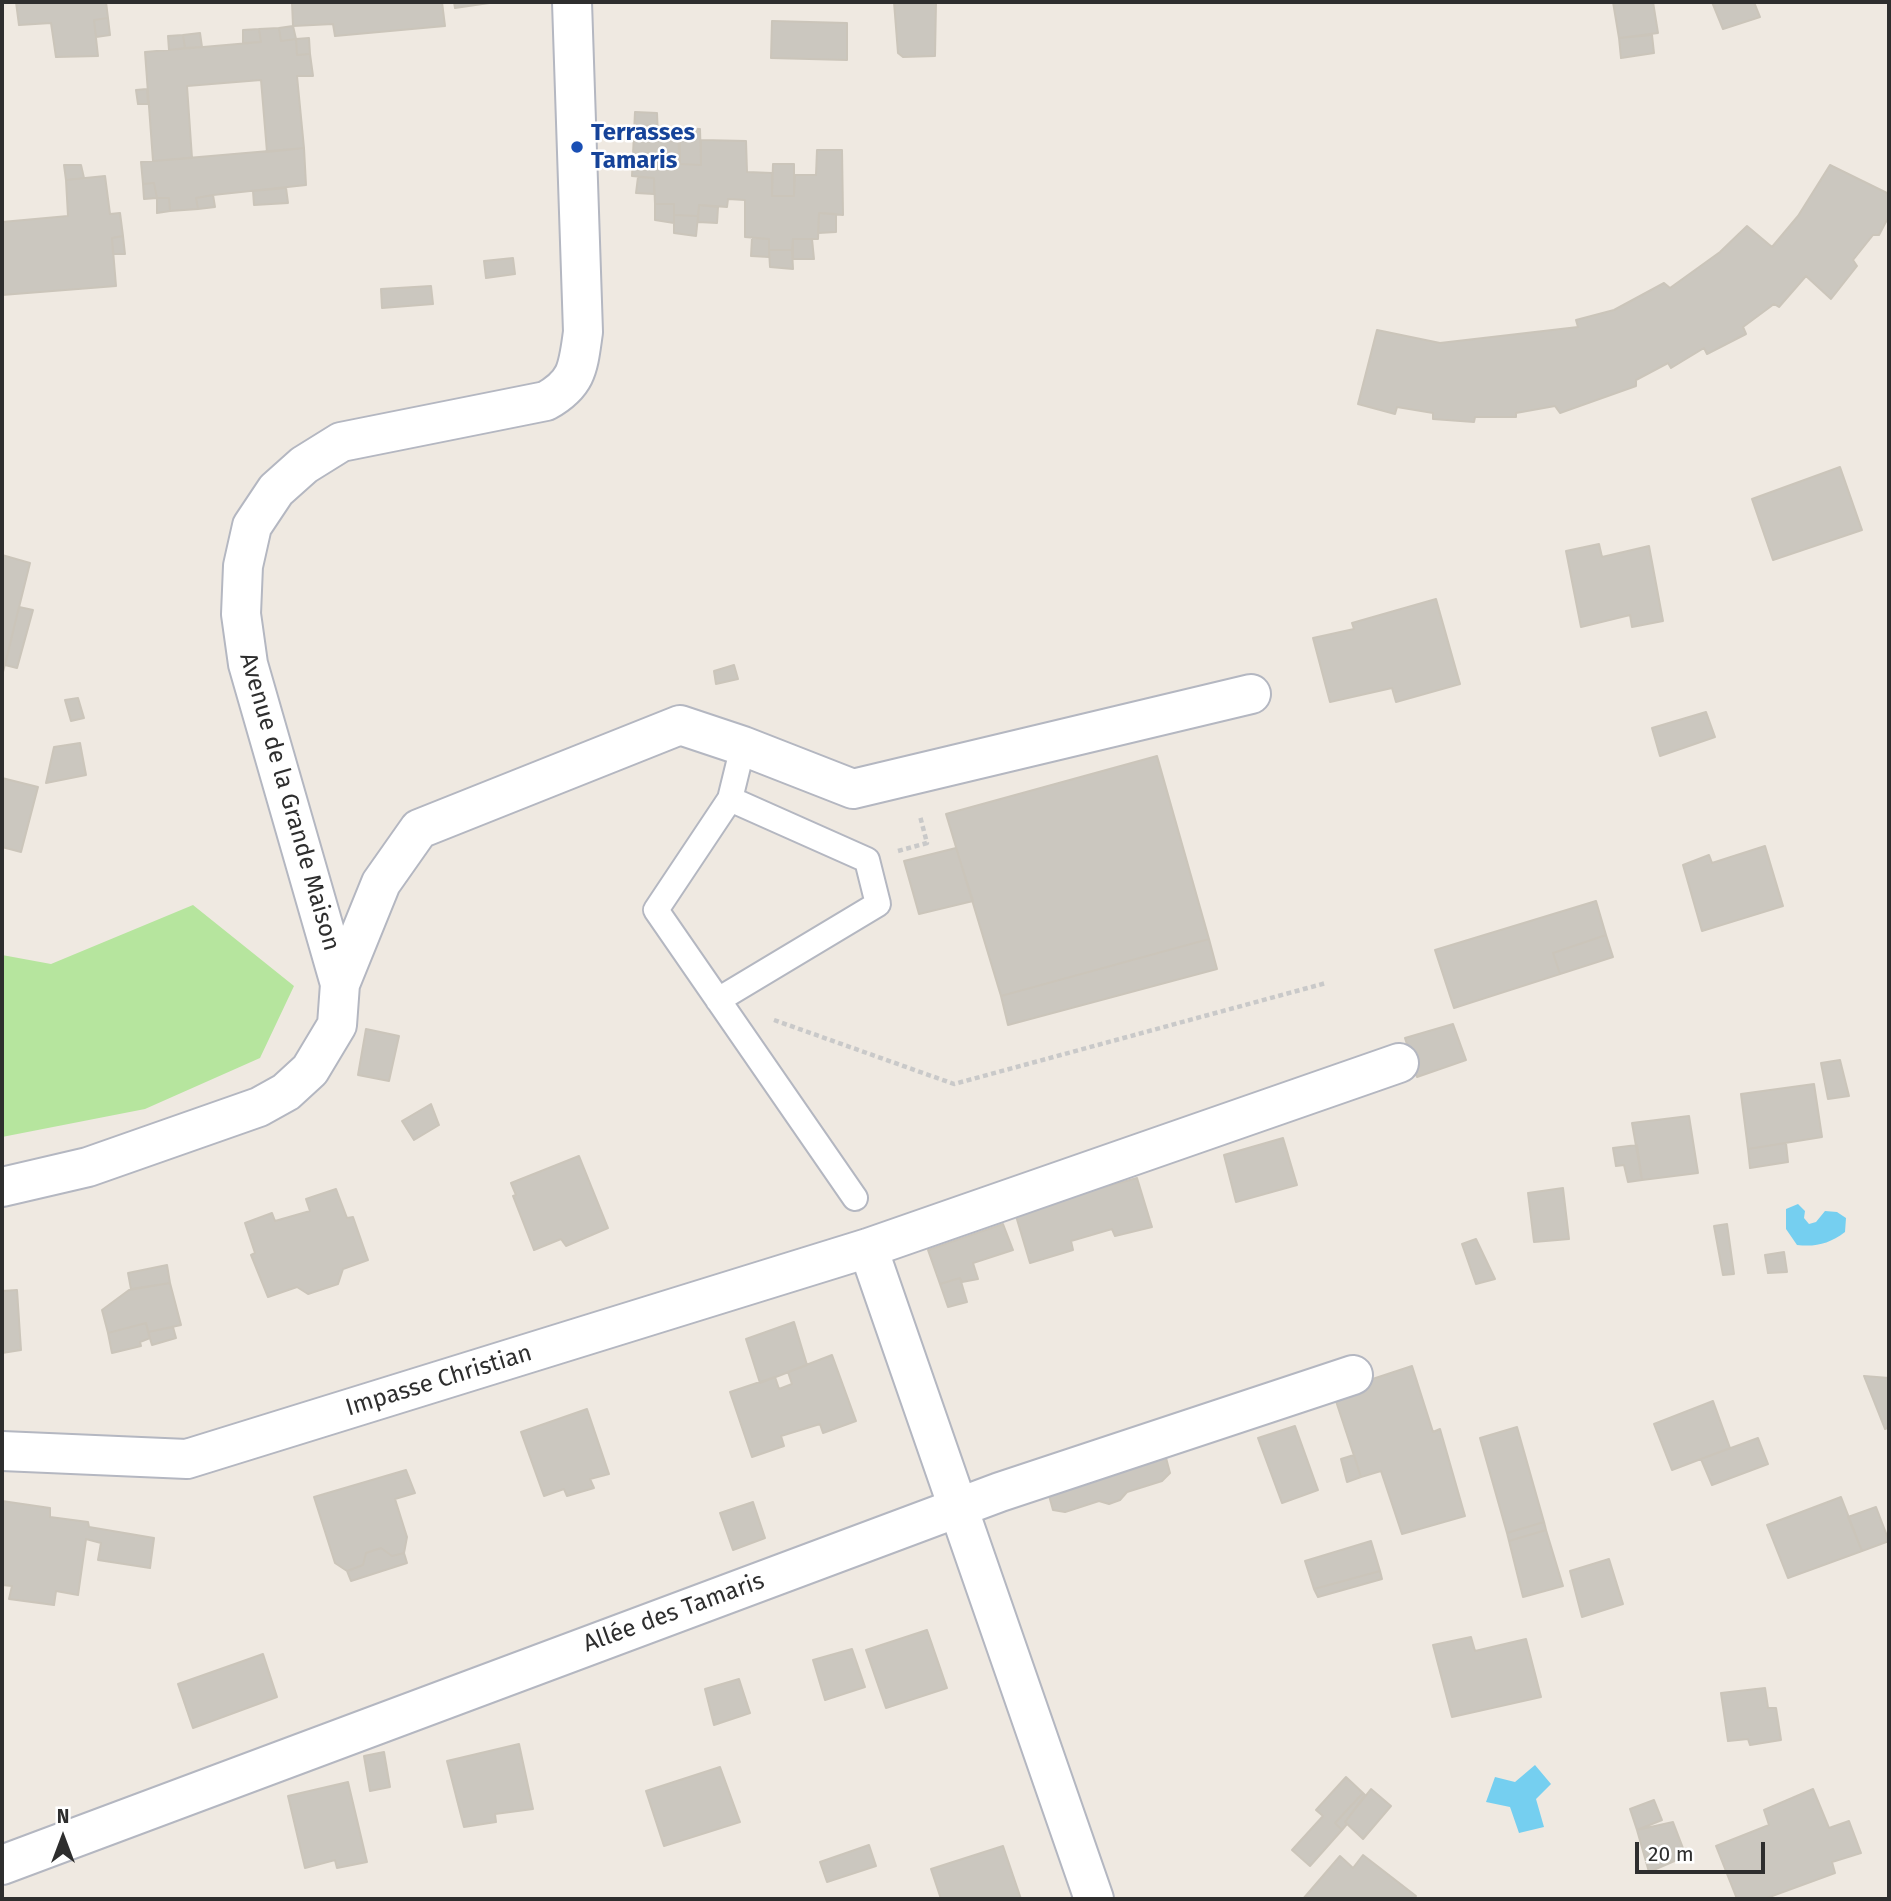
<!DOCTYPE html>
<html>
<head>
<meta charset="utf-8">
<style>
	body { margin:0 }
	#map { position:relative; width:1891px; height:1901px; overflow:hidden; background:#efe9e1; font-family:"Fira Sans",sans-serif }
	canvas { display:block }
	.frame { position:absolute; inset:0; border:4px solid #2e2e2e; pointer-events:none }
	.north { position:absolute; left:28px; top:1803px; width:70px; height:70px; -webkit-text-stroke:5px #fff; paint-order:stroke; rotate:0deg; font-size:19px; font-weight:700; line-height:28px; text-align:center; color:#2e2e2e }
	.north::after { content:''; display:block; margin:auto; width:24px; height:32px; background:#2e2e2e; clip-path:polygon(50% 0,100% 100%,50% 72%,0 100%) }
	.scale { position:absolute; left:1635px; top:1842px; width:130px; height:32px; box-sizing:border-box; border:4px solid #2e2e2e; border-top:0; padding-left:9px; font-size:21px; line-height:24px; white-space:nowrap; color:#2e2e2e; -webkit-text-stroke:5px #fff; paint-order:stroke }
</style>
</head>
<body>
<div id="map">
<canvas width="1891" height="1901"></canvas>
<div class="frame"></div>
<div class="north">N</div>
<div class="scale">20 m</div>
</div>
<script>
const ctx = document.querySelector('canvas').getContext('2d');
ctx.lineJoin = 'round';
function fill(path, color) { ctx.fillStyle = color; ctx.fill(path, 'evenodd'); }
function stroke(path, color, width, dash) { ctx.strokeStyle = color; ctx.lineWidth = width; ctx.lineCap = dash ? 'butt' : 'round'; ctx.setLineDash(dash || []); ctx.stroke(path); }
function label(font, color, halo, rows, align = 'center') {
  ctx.font = font + ' "Fira Sans",sans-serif'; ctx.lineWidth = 5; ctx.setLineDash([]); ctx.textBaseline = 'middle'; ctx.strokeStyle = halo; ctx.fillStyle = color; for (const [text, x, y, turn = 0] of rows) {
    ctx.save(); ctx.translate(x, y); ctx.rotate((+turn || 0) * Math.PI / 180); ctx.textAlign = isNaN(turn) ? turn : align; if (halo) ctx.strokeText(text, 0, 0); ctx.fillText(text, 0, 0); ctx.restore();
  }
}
fill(new Path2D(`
	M 193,905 L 294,986 L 260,1058 L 145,1109 L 2,1137 L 2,955 L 51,964 Z`), '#b6e59e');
fill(new Path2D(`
	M 1798,1204 L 1805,1211 L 1804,1218 L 1809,1224 L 1816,1222 L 1825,1211 L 1837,1212 L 1846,1218 L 1845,1232 C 1829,1244 1816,1247 1797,1245 L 1786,1229 L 1786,1209 Z
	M 1535,1765 L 1551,1784 L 1536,1799 L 1544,1827 L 1519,1833 L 1510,1807 L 1486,1802 L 1495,1777 L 1515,1782 Z`), '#75cff0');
const building = new Path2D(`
	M 16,2 L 106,2 L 108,18 L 94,20 L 98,56 L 56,57 L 51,23 L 19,25 Z
	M 292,2 L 442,2 L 445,26 L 335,36 L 333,24 L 293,26 Z
	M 454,2 L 496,2 L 455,8 Z
	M 894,2 L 936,2 L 935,56 L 903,57 L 898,53 Z
	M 1613,2 L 1653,2 L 1658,33 L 1619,38 Z
	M 1712,2 L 1754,2 L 1760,17 L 1723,29 Z
	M 108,18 L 110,35 L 96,37 L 94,20 Z
	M 772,21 L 847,23 L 847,60 L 771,58 Z
	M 293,26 L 296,39 L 281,41 L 279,28 Z
	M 279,28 L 281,41 L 296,39 L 297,55 L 310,54 L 313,76 L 297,76 L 304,148 L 267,152 L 261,80 L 187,86 L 192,158 L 153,161 L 145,52 L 261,42 L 259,29 Z
	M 259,29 L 261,42 L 243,43 L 243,30 Z
	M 200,33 L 202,47 L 185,48 L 183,35 Z
	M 183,35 L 185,48 L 169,50 L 168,36 Z
	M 1652,35 L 1654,53 L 1621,58 L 1619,38 Z
	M 309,38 L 310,54 L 297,55 L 296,39 Z
	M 147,89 L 148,104 L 138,104 L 136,90 Z
	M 635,112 L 657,113 L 658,137 L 678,138 L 680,164 L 701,165 L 701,140 L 746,141 L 747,172 L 772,173 L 772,196 L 794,196 L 795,175 L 816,175 L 817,150 L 842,150 L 843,215 L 819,213 L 818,239 L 793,239 L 792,250 L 769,250 L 769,239 L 745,237 L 745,200 L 728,199 L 727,207 L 699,205 L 698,216 L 674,215 L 674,204 L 655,204 L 654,178 L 632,176 Z
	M 680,128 L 700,129 L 701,165 L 680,164 Z
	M 304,148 L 306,185 L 213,195 L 196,198 L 198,209 L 170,211 L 169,198 L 157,198 L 154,183 L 143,184 L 141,162 Z
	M 773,164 L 794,164 L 794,196 L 772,196 Z
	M 64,165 L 81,165 L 84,178 L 66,180 Z
	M 1830,165 L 1889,194 L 1889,216 L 1879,235 L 1873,235 L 1853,260 L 1857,266 L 1831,299 L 1806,276 L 1779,307 L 1774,304 L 1743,327 L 1746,334 L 1707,354 L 1704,348 L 1671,368 L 1668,363 L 1636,380 L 1636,386 L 1560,413 L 1555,406 L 1516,413 L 1516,417 L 1475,417 L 1474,422 L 1433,419 L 1433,413 L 1397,407 L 1395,414 L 1358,404 L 1377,330 L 1440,343 L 1578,327 L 1576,320 L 1614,310 L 1664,283 L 1670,288 L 1720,252 L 1747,226 L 1772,247 L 1798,216 Z
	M 105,176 L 110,214 L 120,213 L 123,236 L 112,238 L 116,286 L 2,295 L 2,222 L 68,216 L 66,180 Z
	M 638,177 L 654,178 L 654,194 L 636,193 Z
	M 154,183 L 157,198 L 144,199 L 143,184 Z
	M 286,188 L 288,203 L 254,205 L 253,191 Z
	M 213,195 L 215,207 L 198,209 L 196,198 Z
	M 157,198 L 169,198 L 170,211 L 157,213 Z
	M 655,204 L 674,204 L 674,223 L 655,220 Z
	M 699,205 L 718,207 L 717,223 L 698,222 Z
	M 819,213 L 836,214 L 836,232 L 818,233 Z
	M 674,215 L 698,216 L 696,236 L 674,233 Z
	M 123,236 L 125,254 L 113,254 L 112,238 Z
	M 752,238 L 769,239 L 769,257 L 751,256 Z
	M 793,239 L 812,239 L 814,259 L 793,259 Z
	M 769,250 L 792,250 L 793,269 L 770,267 Z
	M 513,258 L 515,274 L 486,278 L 484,261 Z
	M 431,286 L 433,304 L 382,308 L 381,289 Z
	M 1840,467 L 1862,530 L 1773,560 L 1752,499 Z
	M 1599,544 L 1602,557 L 1649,546 L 1663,621 L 1632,627 L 1630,615 L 1581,627 L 1566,551 Z
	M 2,555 L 30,563 L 2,676 Z
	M 1436,599 L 1460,684 L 1396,702 L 1392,688 L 1330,702 L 1313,638 L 1354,629 L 1352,623 Z
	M 19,607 L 33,610 L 17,668 L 5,665 Z
	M 734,665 L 738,679 L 716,684 L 714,671 Z
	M 78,698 L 84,718 L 71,721 L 65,700 Z
	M 1706,712 L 1715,737 L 1660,756 L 1652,728 Z
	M 80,743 L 86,775 L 46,783 L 54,747 Z
	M 1157,756 L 1209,939 L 1001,996 L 946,814 Z
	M 2,778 L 38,787 L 21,852 L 2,847 Z
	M 1765,846 L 1783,906 L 1702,931 L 1683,865 L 1709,855 L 1712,863 Z
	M 956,848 L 973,901 L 919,914 L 904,861 Z
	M 1596,901 L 1606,935 L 1553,953 L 1560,974 L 1454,1008 L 1435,950 Z
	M 1606,935 L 1613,957 L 1560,974 L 1553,953 Z
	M 1209,939 L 1217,969 L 1008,1025 L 1001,996 Z
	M 1453,1024 L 1466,1060 L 1417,1077 L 1405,1038 Z
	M 366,1029 L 399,1036 L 389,1081 L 358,1075 Z
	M 1840,1060 L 1849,1096 L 1828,1099 L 1821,1063 Z
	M 1814,1084 L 1822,1137 L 1748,1149 L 1741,1094 Z
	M 431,1104 L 439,1125 L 414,1140 L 402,1121 Z
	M 1689,1116 L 1698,1173 L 1642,1180 L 1632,1123 Z
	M 1283,1138 L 1297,1185 L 1236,1202 L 1224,1155 Z
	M 1786,1143 L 1788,1162 L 1750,1168 L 1748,1149 Z
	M 1637,1145 L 1642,1180 L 1628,1182 L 1624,1165 L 1616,1166 L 1613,1148 Z
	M 579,1156 L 608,1228 L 566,1246 L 561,1239 L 534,1250 L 513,1196 L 516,1195 L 511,1183 Z
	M 1137,1178 L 1152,1227 L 1115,1236 L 1112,1229 L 1071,1241 L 1073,1250 L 1030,1263 L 1016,1216 L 1057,1203 L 1054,1196 L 1098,1181 L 1101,1188 Z
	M 1563,1188 L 1569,1239 L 1534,1242 L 1528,1193 Z
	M 336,1189 L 347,1218 L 353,1217 L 368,1260 L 343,1269 L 338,1284 L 308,1294 L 297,1287 L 268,1297 L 251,1255 L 255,1253 L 245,1223 L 272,1213 L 275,1221 L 310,1211 L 306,1199 Z
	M 1003,1224 L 1013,1250 L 973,1263 L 978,1279 L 962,1282 L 960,1278 L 940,1284 L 928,1250 Z
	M 1727,1224 L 1734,1274 L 1723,1275 L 1714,1226 Z
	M 1476,1239 L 1495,1279 L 1476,1284 L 1462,1244 Z
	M 1784,1252 L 1787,1272 L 1768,1273 L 1765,1255 Z
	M 167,1265 L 170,1283 L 131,1289 L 128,1273 Z
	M 960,1278 L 967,1302 L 948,1307 L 940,1284 Z
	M 170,1283 L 181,1325 L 148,1332 L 146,1323 L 108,1333 L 102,1310 L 129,1290 Z
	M 17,1290 L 21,1350 L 2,1353 L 2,1291 Z
	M 794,1322 L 807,1365 L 760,1383 L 746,1339 Z
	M 146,1323 L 150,1338 L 140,1342 L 141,1346 L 112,1353 L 108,1333 Z
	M 173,1327 L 176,1338 L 152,1345 L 148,1332 Z
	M 832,1355 L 856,1421 L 823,1433 L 820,1424 L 781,1436 L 784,1446 L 752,1457 L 730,1392 L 775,1377 L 779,1389 L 792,1384 L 788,1372 Z
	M 1412,1366 L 1433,1432 L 1440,1429 L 1465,1516 L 1402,1534 L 1381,1471 L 1361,1477 L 1333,1392 Z
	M 1864,1376 L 1889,1378 L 1889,1427 L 1885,1429 Z
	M 1713,1401 L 1730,1448 L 1672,1470 L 1654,1424 Z
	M 587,1409 L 609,1474 L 590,1479 L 594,1488 L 567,1496 L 564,1489 L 544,1496 L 521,1432 Z
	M 1295,1426 L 1318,1490 L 1282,1503 L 1258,1438 Z
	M 1517,1427 L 1544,1522 L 1507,1533 L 1480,1438 Z
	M 1758,1438 L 1768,1464 L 1712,1485 L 1701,1459 Z
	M 1165,1454 L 1170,1473 L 1162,1481 L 1127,1492 L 1120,1500 L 1109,1504 L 1099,1501 L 1065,1512 L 1053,1510 L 1048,1492 Z
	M 1354,1455 L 1361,1477 L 1347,1482 L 1341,1459 Z
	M 406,1470 L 415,1493 L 395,1499 L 407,1537 L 404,1553 L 392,1556 L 381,1548 L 366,1553 L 363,1565 L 347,1571 L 335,1563 L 314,1497 Z
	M 1841,1497 L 1862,1551 L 1788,1578 L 1767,1525 Z
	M 2,1501 L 50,1508 L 50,1517 L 88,1522 L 89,1527 L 154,1538 L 150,1568 L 98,1560 L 101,1543 L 86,1539 L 78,1595 L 56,1591 L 54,1605 L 9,1599 L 12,1586 L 2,1585 Z
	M 753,1502 L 765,1538 L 733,1550 L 720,1513 Z
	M 1876,1507 L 1889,1541 L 1862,1551 L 1848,1517 Z
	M 1544,1522 L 1546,1530 L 1509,1541 L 1507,1533 Z
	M 1546,1530 L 1563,1586 L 1523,1597 L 1509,1541 Z
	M 1371,1541 L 1380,1571 L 1314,1589 L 1305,1561 Z
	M 381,1548 L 392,1556 L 404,1553 L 407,1563 L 351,1581 L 347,1571 L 363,1565 L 366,1553 Z
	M 1609,1559 L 1623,1604 L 1582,1617 L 1570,1571 Z
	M 1380,1571 L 1382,1579 L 1318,1597 L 1314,1589 Z
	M 927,1630 L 947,1688 L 886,1708 L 866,1650 Z
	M 1471,1637 L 1475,1651 L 1526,1639 L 1541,1697 L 1452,1717 L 1433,1645 Z
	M 852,1649 L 865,1687 L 825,1700 L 813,1660 Z
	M 263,1654 L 277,1697 L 193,1728 L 178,1684 Z
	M 739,1679 L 750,1713 L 714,1725 L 705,1689 Z
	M 1765,1688 L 1768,1708 L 1776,1708 L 1781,1740 L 1750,1745 L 1748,1739 L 1728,1741 L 1721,1693 Z
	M 519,1744 L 533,1809 L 495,1814 L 496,1822 L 464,1827 L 447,1761 Z
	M 384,1752 L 390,1787 L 370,1791 L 364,1756 Z
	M 720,1767 L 740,1822 L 664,1846 L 646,1791 Z
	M 1346,1777 L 1363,1793 L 1335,1823 L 1342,1830 L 1310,1866 L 1292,1850 L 1323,1816 L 1316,1810 Z
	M 348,1782 L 367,1862 L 337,1868 L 335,1860 L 305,1868 L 288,1796 Z
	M 1371,1789 L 1391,1806 L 1363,1839 L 1345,1822 Z
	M 1813,1789 L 1829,1828 L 1849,1821 L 1861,1853 L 1832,1862 L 1835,1873 L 1764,1899 L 1737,1899 L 1716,1846 L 1769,1825 L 1764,1810 Z
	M 1363,1793 L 1365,1795 L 1345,1822 L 1347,1824 L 1342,1830 L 1335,1823 Z
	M 1654,1800 L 1662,1820 L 1637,1830 L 1630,1809 Z
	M 1673,1822 L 1686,1856 L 1649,1872 L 1637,1830 Z
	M 869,1845 L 876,1866 L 827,1882 L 820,1862 Z
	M 1003,1846 L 1021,1899 L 941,1899 L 931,1869 Z
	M 1363,1855 L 1416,1896 L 1413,1899 L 1303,1899 L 1340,1856 L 1353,1868 Z`);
fill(building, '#cbc7bf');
stroke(building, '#cbc5ba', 2);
const service = new Path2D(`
	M 743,746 L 730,799 L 656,910 L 855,1198
	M 718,1000 L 878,904 L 867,860 L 730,799`);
const minor = new Path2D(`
	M 340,984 L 381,883 L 419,829 L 680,725 L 743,746 L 853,789 L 1251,694
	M 2,1187 L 88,1167 L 259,1107 L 286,1092 L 310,1070 L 337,1025 L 340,984 L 248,664 L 241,614 L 243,566 L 252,526 L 276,490 L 304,465 L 341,442 L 546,401 C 578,383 578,367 583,332 L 572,2
	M 868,1248 L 1094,1899
	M 2,1451 L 187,1459 L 868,1248 L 1399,1063
	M 2,1865 L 1000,1492 L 1353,1375`);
stroke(service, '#b4b7c1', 28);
stroke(minor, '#b4b7c1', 42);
stroke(new Path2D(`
	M 898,851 L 927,843 L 920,816
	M 774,1020 L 954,1084 L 1326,983`), '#c9c9c9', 4.5, [5, 3.5]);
stroke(service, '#fff', 24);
stroke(minor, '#fff', 38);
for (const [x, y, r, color] of [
	[577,147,7,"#1a4fb4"]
]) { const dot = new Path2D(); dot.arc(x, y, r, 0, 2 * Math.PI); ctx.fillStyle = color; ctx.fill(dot); stroke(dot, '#fff', 2.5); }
label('bold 24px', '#164399', '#fff', [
	["Terrasses",591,133],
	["Tamaris",591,161]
], 'left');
label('24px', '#2e2e2e', '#fff', [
	["Avenue de la Grande Maison",289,802,74],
	["Impasse Christian",439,1381,-17],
	["Allée des Tamaris",674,1613,-20]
]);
</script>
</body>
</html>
